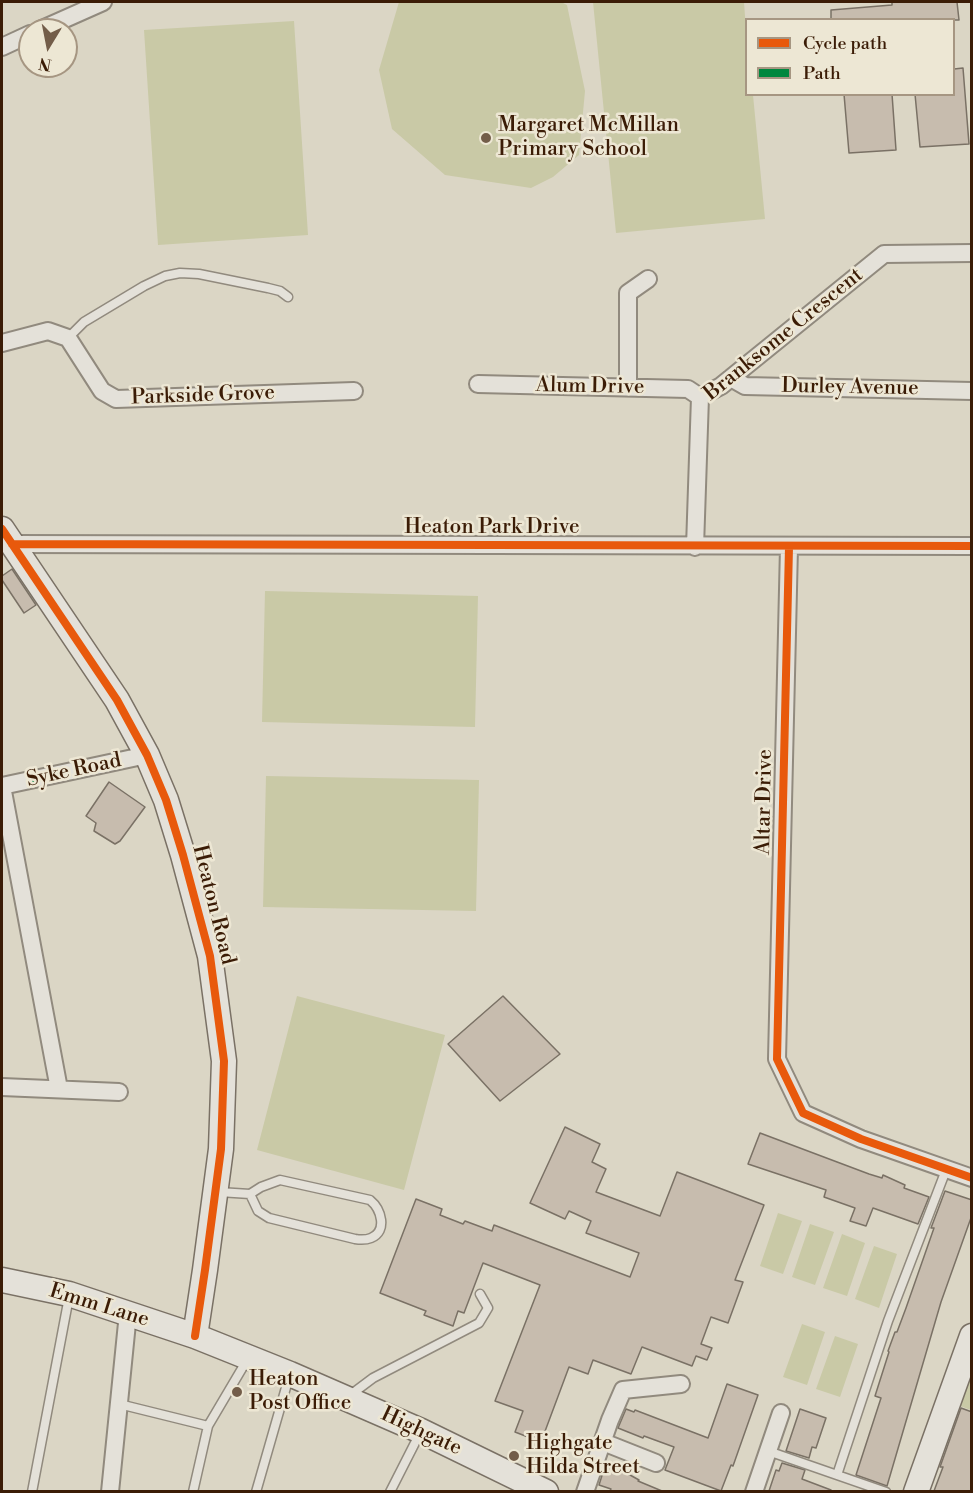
<!DOCTYPE html>
<html>
<head>
<meta charset="utf-8">
<style>
	body { margin:0 }
	#map { position:relative; width:973px; height:1493px; overflow:hidden; background:#dbd6c5; font-family:"Libre Bodoni",serif }
	canvas { display:block }
	.frame { position:absolute; inset:0; border:3px solid #3b1c06; pointer-events:none }
	.legend { position:absolute; left:745px; top:18px; width:210px; height:78px; box-sizing:border-box; background:#ede7d4; border:2px solid #a69682; margin:0; padding:8px 10px; list-style:none; font-size:18px; color:#3b1c06 }
	.legend li { display:flex; align-items:center; gap:12px; height:30px }
	.legend b { width:30px; border:2px solid #a69682 }
	.north { position:absolute; left:18px; top:18px; width:60px; height:60px; box-sizing:border-box; background:#ede7d4; border:2px solid #a69682; border-radius:50%; rotate:190deg; font-size:16px; font-weight:700; line-height:24px; text-align:center; color:#3b1c06 }
	.north::after { content:''; display:block; margin:auto; width:21px; height:27px; background:#735d49; clip-path:polygon(50% 0,100% 100%,50% 72%,0 100%) }
</style>
</head>
<body>
<div id="map">
<canvas width="973" height="1493"></canvas>
<div class="frame"></div>
<ul class="legend">
<li><b style="height:8px;background:#e8590c"></b>Cycle path</li>
<li><b style="height:8px;background:#00873e"></b>Path</li>
</ul>
<div class="north">N</div>
</div>
<script>
const ctx = document.querySelector('canvas').getContext('2d');
ctx.lineJoin = 'round';
function fill(path, color) { ctx.fillStyle = color; ctx.fill(path, 'evenodd'); }
function stroke(path, color, width, dash) { ctx.strokeStyle = color; ctx.lineWidth = width; ctx.lineCap = dash ? 'butt' : 'round'; ctx.setLineDash(dash || []); ctx.stroke(path); }
function label(font, color, halo, rows, align = 'center') {
  ctx.font = font + ' "Libre Bodoni",serif'; ctx.lineWidth = 5; ctx.setLineDash([]); ctx.textBaseline = 'middle'; ctx.strokeStyle = halo; ctx.fillStyle = color; for (const [text, x, y, turn = 0] of rows) {
    ctx.save(); ctx.translate(x, y); ctx.rotate((+turn || 0) * Math.PI / 180); ctx.textAlign = isNaN(turn) ? turn : align; if (halo) ctx.strokeText(text, 0, 0); ctx.fillText(text, 0, 0); ctx.restore();
  }
}
fill(new Path2D(`
	M 399,2 L 561,2 L 567,5 L 585,91 L 579,155 L 553,177 L 531,188 L 445,175 L 392,129 L 379,70 Z
	M 593,2 L 744,2 L 746,31 L 746,94 L 753,95 L 765,219 L 616,233 Z
	M 294,21 L 308,235 L 158,245 L 144,30 Z
	M 265,591 L 478,596 L 475,727 L 262,722 Z
	M 266,776 L 479,780 L 476,911 L 263,907 Z
	M 297,996 L 445,1035 L 404,1190 L 257,1150 Z
	M 778,1213 L 802,1221 L 783,1274 L 760,1266 Z
	M 810,1224 L 834,1232 L 815,1285 L 792,1277 Z
	M 842,1234 L 865,1243 L 847,1296 L 823,1288 Z
	M 874,1246 L 897,1254 L 879,1308 L 855,1299 Z
	M 802,1324 L 825,1332 L 807,1385 L 783,1377 Z
	M 835,1336 L 858,1344 L 840,1397 L 816,1389 Z
	M 971,1373 L 971,1410 L 960,1406 Z`), '#c9c9a6');
const building = new Path2D(`
	M 892,2 L 957,2 L 959,20 L 831,20 L 831,10 L 892,5 Z
	M 963,68 L 969,144 L 920,147 L 915,94 L 954,94 L 954,69 Z
	M 844,94 L 892,94 L 896,150 L 849,153 Z
	M 12,569 L 36,605 L 24,613 L 2,580 L 2,576 Z
	M 109,782 L 145,807 L 120,841 L 115,844 L 94,831 L 96,823 L 86,816 Z
	M 503,996 L 560,1054 L 500,1101 L 448,1044 Z
	M 565,1127 L 600,1144 L 592,1162 L 606,1169 L 596,1192 L 660,1216 L 677,1172 L 764,1205 L 735,1280 L 743,1282 L 728,1323 L 711,1317 L 701,1344 L 712,1348 L 707,1360 L 696,1356 L 692,1366 L 642,1347 L 631,1374 L 593,1360 L 588,1374 L 569,1367 L 541,1442 L 515,1432 L 523,1411 L 495,1401 L 540,1285 L 483,1263 L 464,1313 L 458,1311 L 453,1326 L 424,1315 L 426,1311 L 380,1293 L 416,1199 L 442,1209 L 440,1215 L 463,1224 L 465,1221 L 492,1231 L 494,1225 L 630,1277 L 639,1253 L 586,1233 L 591,1221 L 569,1211 L 565,1219 L 530,1203 Z
	M 760,1133 L 869,1174 L 882,1178 L 883,1175 L 905,1185 L 904,1188 L 929,1197 L 918,1224 L 873,1208 L 866,1226 L 850,1221 L 855,1208 L 824,1197 L 826,1190 L 748,1164 Z
	M 945,1191 L 972,1200 L 972,1215 L 941,1302 L 887,1486 L 856,1475 L 881,1398 L 875,1396 L 889,1352 L 888,1351 L 895,1332 L 897,1332 L 906,1308 L 934,1228 L 931,1228 Z
	M 727,1384 L 758,1395 L 733,1466 L 731,1465 L 721,1491 L 665,1470 L 674,1447 L 644,1436 L 643,1438 L 618,1428 L 626,1409 L 634,1412 L 635,1410 L 708,1438 Z
	M 961,1408 L 972,1412 L 972,1491 L 934,1491 L 943,1467 L 940,1467 Z
	M 800,1409 L 826,1418 L 816,1448 L 812,1447 L 809,1458 L 786,1451 Z
	M 782,1463 L 805,1470 L 802,1479 L 831,1490 L 831,1491 L 769,1491 L 776,1470 L 779,1471 Z
	M 605,1466 L 630,1475 L 639,1480 L 638,1481 L 662,1491 L 610,1491 L 611,1489 L 599,1485 Z`);
fill(building, '#c7bcae');
stroke(building, '#7a7165', 1.5);
const lane = new Path2D(`
	M 68,338 L 84,322 L 144,286 L 165,276 L 180,273 L 199,274 L 268,288 L 280,291 L 288,297
	M 219,1192 L 250,1194 L 261,1187 L 280,1180 L 370,1200 C 381,1209 388,1231 371,1238 C 366,1240 361,1240 355,1239 L 269,1218 L 258,1211 L 250,1194
	M 349,1396 L 373,1378 L 479,1323 L 488,1308 L 480,1294
	M 119,1404 L 208,1426
	M 768,1451 L 886,1492
	M 837,1475 L 888,1321 L 946,1170
	M 32,1492 L 69,1297
	M 193,1492 L 208,1426 L 247,1360
	M 256,1492 L 289,1377
	M 390,1492 L 420,1433`);
const street = new Path2D(`
	M 40,30 L 103,2
	M 2,47 L 30,34
	M 2,343 L 48,331 L 68,338 L 102,391 L 116,399 L 354,391
	M 731,378 L 745,386 L 972,391
	M 478,384 L 688,389 L 700,397
	M 628,387 L 628,293 L 648,279
	M 12,544 L 972,546
	M 695,547 L 700,397 L 721,386 L 884,254 L 972,253
	M 789,547 L 777,1059 L 803,1113 L 861,1139 L 972,1178
	M 2,1087 L 119,1092
	M 59,1089 L 2,786 L 147,755
	M 603,1442 L 656,1463
	M 110,1492 L 128,1313
	M 585,1492 L 610,1420 L 623,1390 L 681,1384
	M 754,1492 L 781,1413`);
const secondary = new Path2D(`
	M 2,529 L 117,700 L 147,755 L 166,800 L 183,855 L 210,956 L 224,1061 L 221,1149 L 205,1270 L 195,1336
	M 2,1280 L 69,1294 L 195,1336 L 290,1374 L 421,1431 L 546,1492
	M 916,1492 L 972,1336`);
stroke(lane, '#918a7e', 11);
stroke(street, '#918a7e', 20);
stroke(secondary, '#7a7165', 27);
stroke(lane, '#e4e1d9', 8);
stroke(street, '#e4e1d9', 16);
stroke(secondary, '#e4e1d9', 24);
stroke(new Path2D(`
	M 32,779 L 69,772`), '#00873e', 6, [12, 6]);
stroke(new Path2D(`
	M 2,529 L 117,700 L 147,755 L 166,800 L 183,855 L 210,956 L 224,1061 L 221,1149 L 205,1270 L 195,1336
	M 12,544 L 972,546
	M 789,547 L 777,1059 L 803,1113 L 861,1139 L 972,1178`), '#e8590c', 8);
for (const [x, y, r, color] of [
	[486,138,6,"#735d49"],
	[237,1392,6,"#735d49"],
	[514,1456,6,"#735d49"]
]) { const dot = new Path2D(); dot.arc(x, y, r, 0, 2 * Math.PI); ctx.fillStyle = color; ctx.fill(dot); stroke(dot, '#ede7d4', 2); }
label('21px', '#3b1c06', '#ede7d4', [
	["Margaret McMillan",498,126],
	["Primary School",498,150],
	["Heaton",249,1380],
	["Post Office",249,1404],
	["Highgate",526,1444],
	["Hilda Street",526,1468]
], 'left');
label('21px', '#3b1c06', '#ede7d4', [
	["Branksome Crescent",784,335,-39],
	["Alum Drive",590,387,1],
	["Durley Avenue",850,388,1],
	["Parkside Grove",203,396,-2],
	["Heaton Park Drive",492,528],
	["Syke Road",74,771,-12],
	["Altar Drive",765,802,-89],
	["Heaton Road",213,905,76],
	["Emm Lane",99,1306,17],
	["Highgate",421,1432,25]
]);
</script>
</body>
</html>
